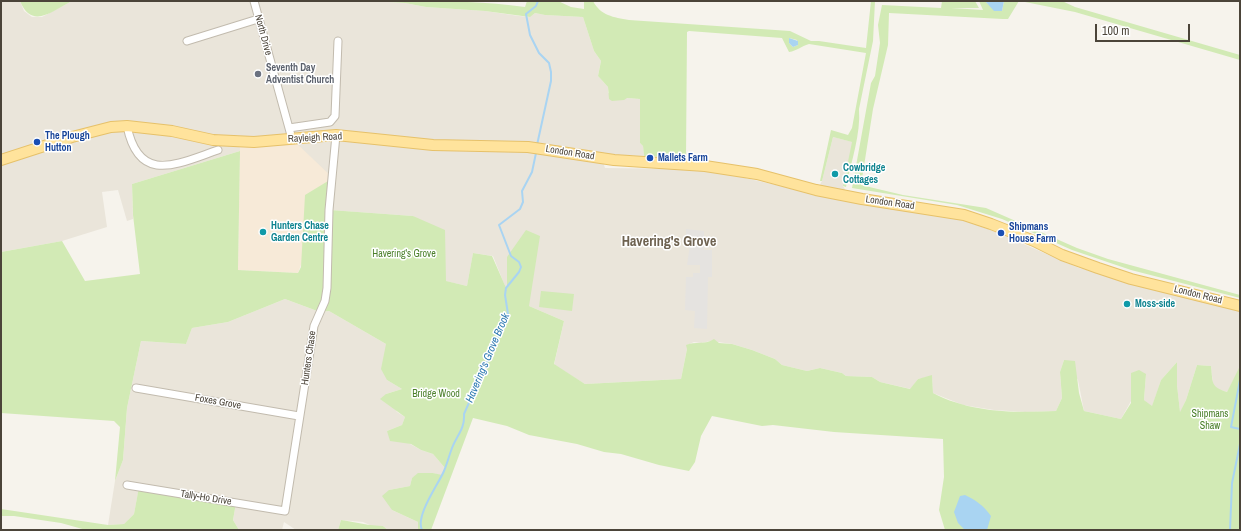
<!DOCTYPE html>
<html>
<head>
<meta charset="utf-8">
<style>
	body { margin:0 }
	#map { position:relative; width:1241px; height:531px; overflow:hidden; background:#f6f3ec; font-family:"Archivo Narrow",sans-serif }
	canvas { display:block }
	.frame { position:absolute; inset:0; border:2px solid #4b4439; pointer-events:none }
	.scale { position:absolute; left:1095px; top:24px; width:95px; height:18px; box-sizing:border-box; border:2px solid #4b4439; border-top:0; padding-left:5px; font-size:12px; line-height:14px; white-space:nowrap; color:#4b4439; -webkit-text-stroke:3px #fff; paint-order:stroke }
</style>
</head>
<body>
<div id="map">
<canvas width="1241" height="531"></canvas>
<div class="frame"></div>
<div class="scale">100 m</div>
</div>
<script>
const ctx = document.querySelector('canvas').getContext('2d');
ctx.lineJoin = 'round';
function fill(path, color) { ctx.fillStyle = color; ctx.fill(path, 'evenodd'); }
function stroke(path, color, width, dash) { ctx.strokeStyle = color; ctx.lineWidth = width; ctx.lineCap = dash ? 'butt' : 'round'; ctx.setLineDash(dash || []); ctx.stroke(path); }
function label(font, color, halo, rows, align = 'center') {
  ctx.font = font + ' "Archivo Narrow",sans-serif'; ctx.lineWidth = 3; ctx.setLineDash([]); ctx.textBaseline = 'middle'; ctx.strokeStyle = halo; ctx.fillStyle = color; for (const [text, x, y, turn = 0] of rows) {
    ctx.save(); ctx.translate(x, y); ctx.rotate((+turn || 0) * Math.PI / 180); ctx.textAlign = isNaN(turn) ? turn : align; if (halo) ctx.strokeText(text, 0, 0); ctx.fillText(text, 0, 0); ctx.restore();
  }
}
fill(new Path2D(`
	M 1,1 L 20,1 L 24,11 L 32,17 L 42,17 L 72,1 L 376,1 L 405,3 L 426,7 L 485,11 L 519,16 L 529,17 L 535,13 L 545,15 L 583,17 L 594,51 L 601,61 L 598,76 L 608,87 L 608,93 L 626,98 L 640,99 L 640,143 L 643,146 L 644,156 L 614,155 L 602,159 L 605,168 L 685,169 L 719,172 L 815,194 L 822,181 L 833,137 L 853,142 L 843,186 L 853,202 L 956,218 L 991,230 L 1079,268 L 1240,310 L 1239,370 L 1227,392 L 1217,389 L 1213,385 L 1211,366 L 1197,365 L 1186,400 L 1180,413 L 1177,385 L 1177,362 L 1161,380 L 1152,407 L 1144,400 L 1146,374 L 1121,419 L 1084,411 L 1078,380 L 1064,360 L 1060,372 L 1062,398 L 1056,411 L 1025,412 L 994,410 L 963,405 L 933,393 L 932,376 L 918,379 L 911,389 L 880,382 L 872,377 L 846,376 L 842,373 L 820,368 L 807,371 L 782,365 L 775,359 L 752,350 L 732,344 L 711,341 L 701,343 L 694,342 L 687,345 L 687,349 L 681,379 L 585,384 L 554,365 L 564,321 L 529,306 L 507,291 L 493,256 L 473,253 L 467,286 L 445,281 L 413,216 L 329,210 L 240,142 L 240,151 L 132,184 L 133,219 L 127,221 L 118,190 L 102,192 L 107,227 L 62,241 L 1,252 Z
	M 285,299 L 320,312 L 329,311 L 386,344 L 387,380 L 402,389 L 386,394 L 397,412 L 405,417 L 402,425 L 387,431 L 421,450 L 433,454 L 445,468 L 442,476 L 433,473 L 412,478 L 410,486 L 389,490 L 392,510 L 418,522 L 418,530 L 388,530 L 383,526 L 372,526 L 363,522 L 341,520 L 338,530 L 296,530 L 284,522 L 282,530 L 239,530 L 233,520 L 236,503 L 139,488 L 134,514 L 124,524 L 108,525 L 115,481 L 123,460 L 127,408 L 141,341 L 186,344 L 192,328 L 228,322 Z`), '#eae5da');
fill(new Path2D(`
	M 292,139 L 333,178 L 298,273 L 238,270 L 240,141 Z`), '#f7ead8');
fill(new Path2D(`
	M 20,1 L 72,1 C 52,11 32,30 20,1 Z
	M 376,1 C 426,1 476,0 525,7 L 527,1 L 558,1 L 571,7 L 584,9 L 584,1 L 593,1 C 601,16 613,17 629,20 L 790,31 L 811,41 L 819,41 L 866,48 L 871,1 L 875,1 L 873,41 L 859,109 C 861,134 851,162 846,187 L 843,186 L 852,142 L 833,137 L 822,181 L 820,181 L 831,130 L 848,135 L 852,128 L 866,53 L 809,44 C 801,46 797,51 789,52 L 782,38 L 689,31 L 687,32 L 686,158 L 644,156 L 643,146 L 640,143 L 640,99 L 627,98 L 624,100 L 612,101 L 609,99 L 608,87 L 598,76 L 601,61 L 594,51 L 583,17 L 545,15 L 535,13 L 530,17 L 485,11 L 426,7 L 405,3 ZM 789,38 L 797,40 L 798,45 L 793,47 L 789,43 Z
	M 942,1 L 975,1 L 979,8 L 951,8 L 983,10 L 979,1 L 985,1 L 988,4 L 1002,11 L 1004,1 L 1019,1 L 1008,19 L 1003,19 L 889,13 L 888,45 L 873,109 L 861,185 L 903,195 L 986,208 L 1077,248 L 1108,259 L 1240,295 L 1240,298 L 1131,270 L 1072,250 L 1002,219 L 957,205 L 852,188 L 871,83 L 875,76 L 880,43 L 878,25 L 882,5 L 941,8 Z
	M 1020,1 L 1062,1 L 1075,7 L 1240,55 L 1240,60 L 1075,12 Z
	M 240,151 L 238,270 L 298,273 L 301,267 L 305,195 L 333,178 L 330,210 L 413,216 L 445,230 L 446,281 L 467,286 L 473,253 L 492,256 L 507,290 L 507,257 L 526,230 L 540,236 L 529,306 L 564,321 L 554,364 L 585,384 L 681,379 L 687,349 L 686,345 C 695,341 706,345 714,339 L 719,343 L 732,344 L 752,350 L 775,359 L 782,365 L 807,371 L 820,368 L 842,373 L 846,376 L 872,377 L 880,382 L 910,389 L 918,379 L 932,375 L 933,393 C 971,413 1015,413 1056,411 L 1062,398 L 1060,372 L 1064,360 L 1075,361 L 1079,393 L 1084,411 L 1121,419 L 1131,403 L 1131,373 L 1139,370 L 1146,374 L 1144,400 L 1152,406 L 1161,380 L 1177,362 L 1177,385 L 1180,412 L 1186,400 L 1197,365 L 1211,366 C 1213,382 1210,387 1227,392 L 1240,366 L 1240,530 L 945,530 L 939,510 L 944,477 L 943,439 L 834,432 L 773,425 L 762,426 L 712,416 L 701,436 L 695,462 L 689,471 L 659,465 L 621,454 L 604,452 L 577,444 L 529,435 L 507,426 L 473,418 L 431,530 L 418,530 L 418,522 L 392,510 L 382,496 L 389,490 L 410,486 L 412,478 L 418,473 L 433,473 L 442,475 L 445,468 L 433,454 L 421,450 L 411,444 L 390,441 L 387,431 L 402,425 L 405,417 L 380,399 L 386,394 L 402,389 L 387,380 L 381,369 L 386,344 L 329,311 L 320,312 L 285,299 L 228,322 L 192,328 L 186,344 L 141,341 L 127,408 L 123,460 L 115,481 L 120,427 L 114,421 L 1,413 L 1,252 L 62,241 L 85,281 L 140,274 L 133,215 L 132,184 Z
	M 541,291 L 574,294 L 572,311 L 539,307 Z
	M 139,487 L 236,503 L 233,520 L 239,530 L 86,530 L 61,523 L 14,516 L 1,516 L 1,509 L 108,525 L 124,524 L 134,514 Z
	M 341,520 C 354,522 371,526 383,526 L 388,530 L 338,530 Z`), '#d2eab5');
fill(new Path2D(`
	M 686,229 L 704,231 L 704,250 L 712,250 L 712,277 L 708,277 L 707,329 L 694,328 L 695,311 L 685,310 L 686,277 L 693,277 L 693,273 L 700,273 L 700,265 L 687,265 L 690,245 L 689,236 L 686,236 Z`), '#e5e3e0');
fill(new Path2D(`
	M 985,1 L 1004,1 L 1002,11 L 994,11 Z
	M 789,38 L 798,41 L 798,45 L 793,47 L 789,43 Z
	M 965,495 C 976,500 984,506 991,516 L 987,530 L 965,530 L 958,523 L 954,512 L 960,496 Z`), '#a9d4f2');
stroke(new Path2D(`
	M 537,145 L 551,81 L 551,72 L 549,63 L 539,53 L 530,35 L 526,14 L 536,6 L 538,1
	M 1240,380 L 1231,427 L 1240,429
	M 422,530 C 415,516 438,485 444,471 C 447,464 449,456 452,448 C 457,435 465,429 464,414 L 508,314 L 505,295 L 506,288 L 519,272 L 521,267 L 519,262 L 511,256 L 499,225 L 520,209 L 523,202 L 522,191 L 532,172 L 536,153
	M 1230,530 L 1232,483 L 1240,444`), '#a9d4f2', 2);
const street = new Path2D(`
	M 254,1 L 292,139
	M 187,41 L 258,19
	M 127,126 C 139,185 177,164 218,150
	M 289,128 L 330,122 L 335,116 L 338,41
	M 136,388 L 299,416
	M 127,485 L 285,511 L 314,326 L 325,301 L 327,288 L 329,210 L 336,135`);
const primary = new Path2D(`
	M 1,160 L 72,137 L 111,127 L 127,126 L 172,131 L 213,140 L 254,142 L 336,135 L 433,145 L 528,147 L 614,160 L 705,166 L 757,174 L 816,190 L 862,199 L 964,215 L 991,224 L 1034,241 L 1062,255 L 1098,268 L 1131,279 L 1240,306`);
stroke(street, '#c2bbae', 9);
stroke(primary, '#e6c16a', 12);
stroke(street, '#fff', 7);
stroke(primary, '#ffe39c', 10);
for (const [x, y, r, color] of [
	[258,74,4,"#6b7280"],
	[37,142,4,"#1a4fb4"],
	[650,158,4,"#1a4fb4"],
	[835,174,4,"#0f9aa8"],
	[263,232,4,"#0f9aa8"],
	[1001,233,4,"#1a4fb4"],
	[1127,304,4,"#0f9aa8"]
]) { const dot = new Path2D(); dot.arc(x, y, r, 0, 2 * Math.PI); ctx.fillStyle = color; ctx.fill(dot); stroke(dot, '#fff', 1.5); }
label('10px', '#4b4439', '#fff', [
	["North Drive",263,35,75],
	["Rayleigh Road",315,138,-3],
	["London Road",570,153,9],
	["London Road",890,203,8],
	["London Road",1198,295,14],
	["Hunters Chase",309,358,-82],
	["Foxes Grove",218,402,10],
	["Tally-Ho Drive",206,498,9]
]);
label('bold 10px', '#5b616d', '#fff', [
	["Seventh Day",266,68],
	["Adventist Church",266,80]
], 'left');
label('bold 10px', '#164399', '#fff', [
	["The Plough",45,136],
	["Hutton",45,148],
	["Mallets Farm",658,158],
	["Shipmans",1009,227],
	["House Farm",1009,239]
], 'left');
label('bold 10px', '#0d838f', '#fff', [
	["Cowbridge",843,168],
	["Cottages",843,180],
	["Hunters Chase",271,226],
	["Garden Centre",271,238],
	["Moss-side",1135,304]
], 'left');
label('10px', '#4a7f2a', '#fff', [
	["Havering's Grove",404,254],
	["Bridge Wood",436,394],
	["Shipmans",1210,414],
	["Shaw",1210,426]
]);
label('italic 11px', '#2e7ab2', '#fff', [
	["Havering's Grove Brook",488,358,-67]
]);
label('bold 14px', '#6e6250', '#fff', [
	["Havering's Grove",669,242]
]);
</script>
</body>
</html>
